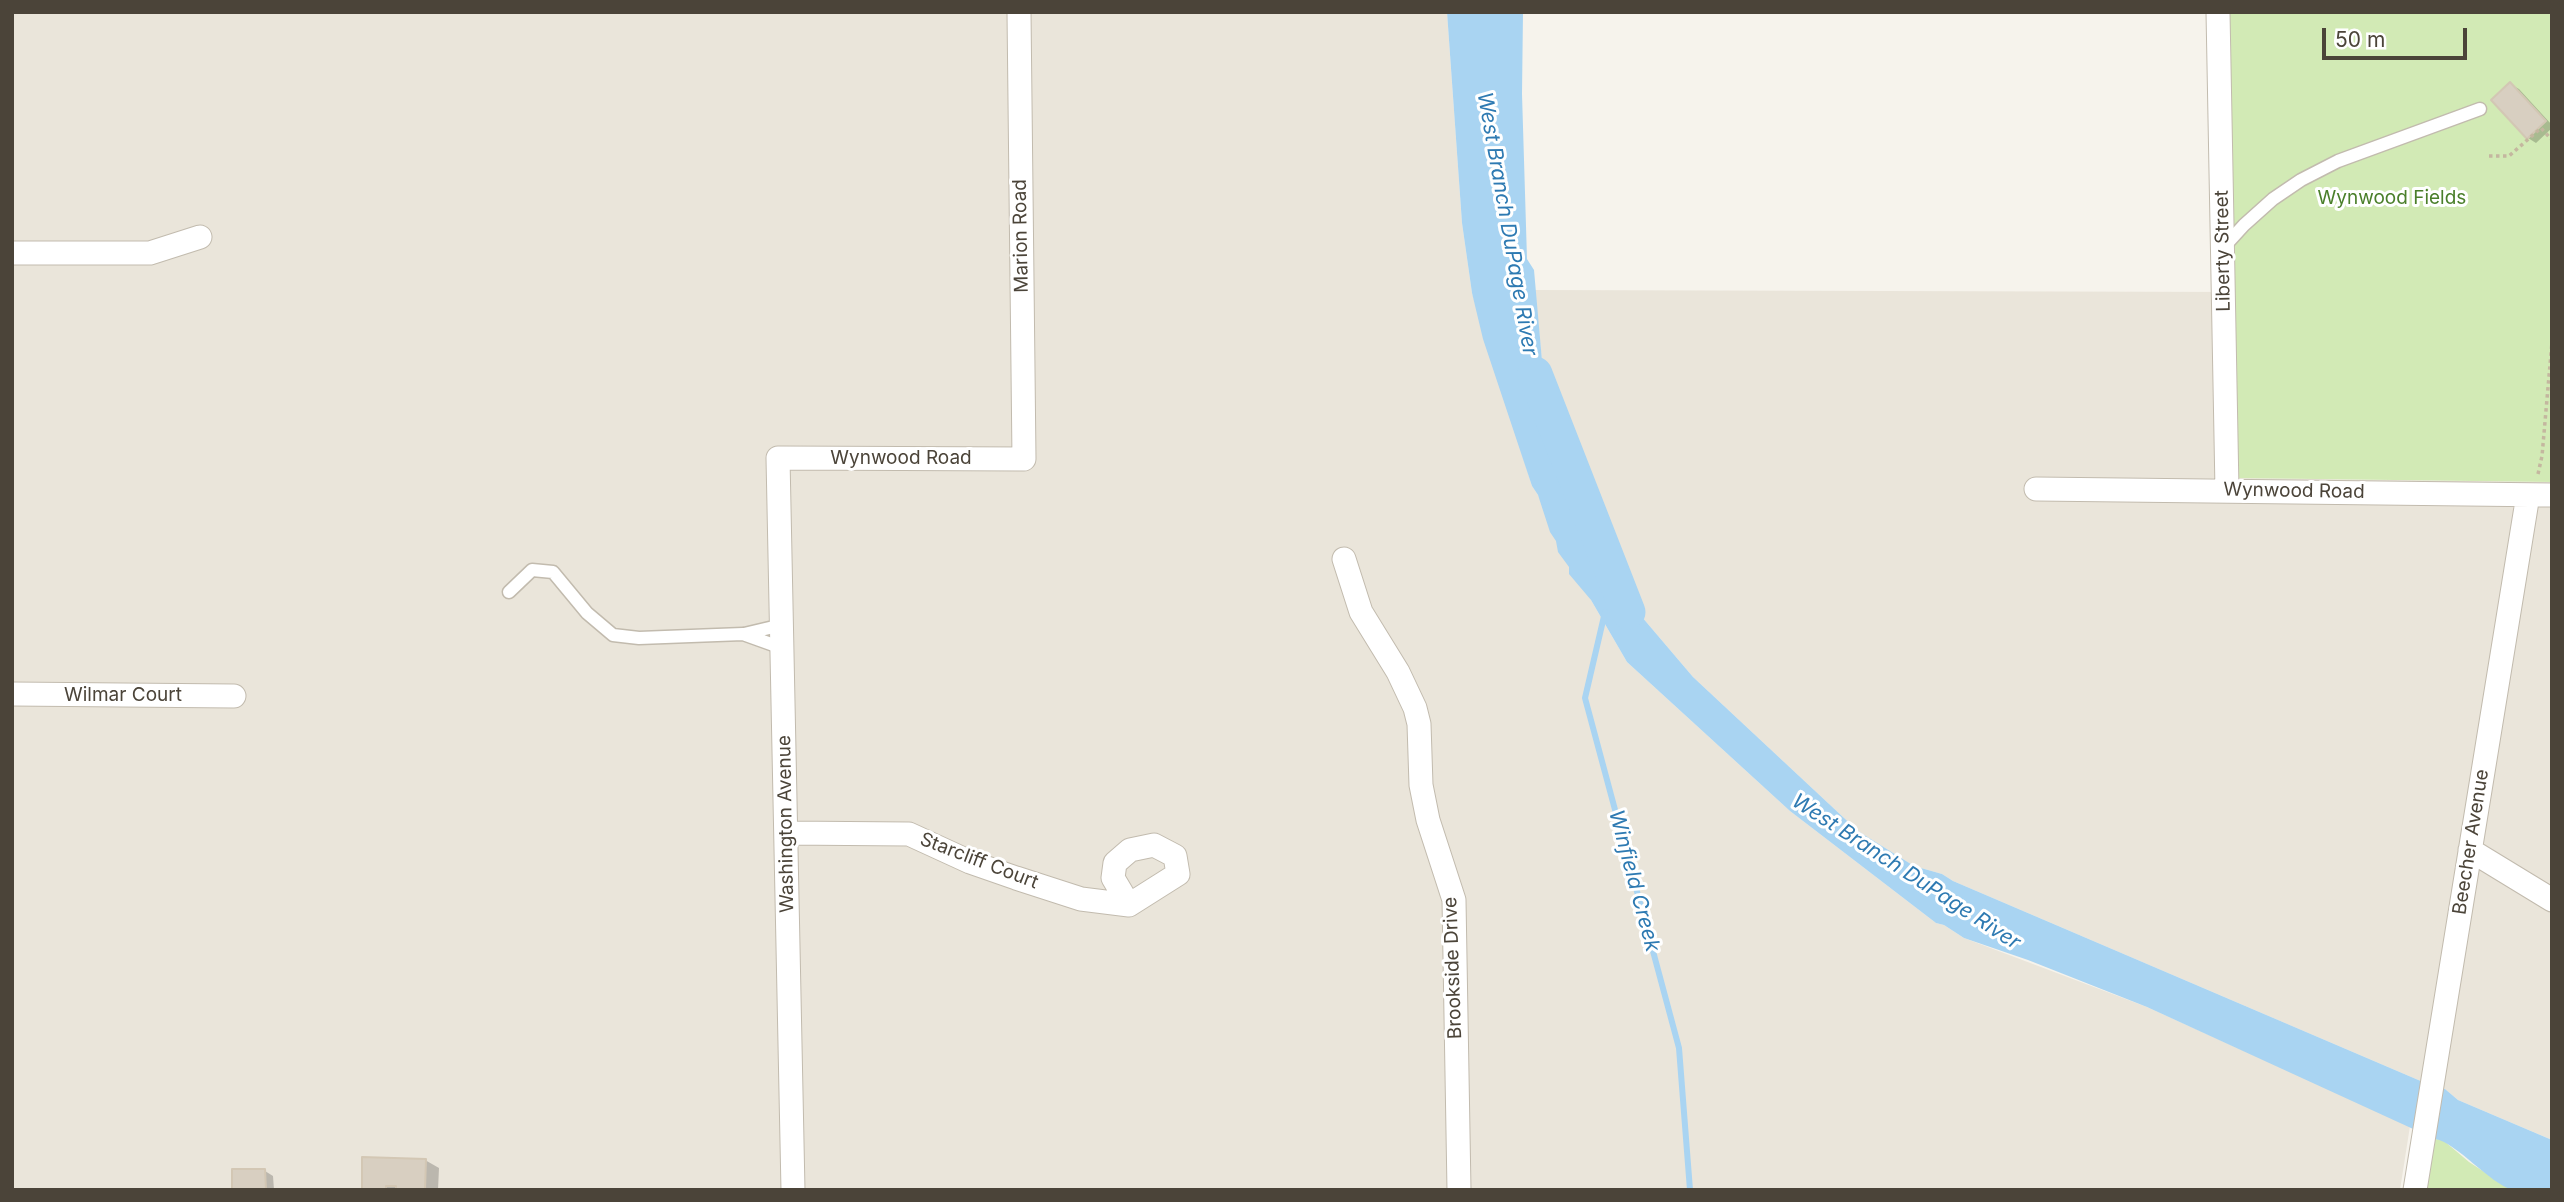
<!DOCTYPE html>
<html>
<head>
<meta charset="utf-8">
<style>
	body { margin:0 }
	#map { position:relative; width:2564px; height:1202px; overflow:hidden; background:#f6f3ec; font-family:Inter,sans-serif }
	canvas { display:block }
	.frame { position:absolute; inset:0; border:14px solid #4b4439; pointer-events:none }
	.scale { position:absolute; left:2322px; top:28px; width:145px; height:32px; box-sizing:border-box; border:4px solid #4b4439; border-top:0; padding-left:9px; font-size:21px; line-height:24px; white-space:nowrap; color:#4b4439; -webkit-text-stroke:5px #fff; paint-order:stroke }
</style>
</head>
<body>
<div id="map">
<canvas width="2564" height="1202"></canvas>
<div class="frame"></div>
<div class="scale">50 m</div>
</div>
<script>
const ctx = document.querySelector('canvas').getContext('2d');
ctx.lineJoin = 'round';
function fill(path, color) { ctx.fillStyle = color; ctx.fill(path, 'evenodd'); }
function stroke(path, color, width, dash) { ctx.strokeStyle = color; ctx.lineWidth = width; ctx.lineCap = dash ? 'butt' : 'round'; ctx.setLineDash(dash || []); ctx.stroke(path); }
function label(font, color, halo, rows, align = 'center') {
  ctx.font = font + ' Inter,sans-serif'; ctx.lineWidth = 6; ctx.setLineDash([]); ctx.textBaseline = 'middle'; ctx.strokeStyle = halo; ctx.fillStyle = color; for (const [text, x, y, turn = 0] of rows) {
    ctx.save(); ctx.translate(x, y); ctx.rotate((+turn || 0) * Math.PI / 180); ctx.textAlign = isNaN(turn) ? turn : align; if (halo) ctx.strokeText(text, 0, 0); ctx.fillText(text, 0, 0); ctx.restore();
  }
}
fill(new Path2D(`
	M 12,12 L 1447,12 L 1462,223 L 1472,293 L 1532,486 L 1538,495 L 1591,600 L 1627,662 L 1790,811 L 1936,923 L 1944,925 L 1964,938 L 2147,1007 L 2410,1126 L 2400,1190 L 12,1190 Z
	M 1535,290 L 2234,292 L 2238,478 L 2552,482 L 2552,1140 L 2458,1100 L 2445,1089 L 2437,1088 L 1953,881 L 1942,874 L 1914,866 L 1858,831 L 1693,677 L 1636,610 L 1614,576 L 1595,545 L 1594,536 L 1582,523 L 1564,480 L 1543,372 Z`), '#eae5da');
fill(new Path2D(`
	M 2229,12 L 2552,12 L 2552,482 L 2237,478 Z
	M 2435,1139 L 2443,1140 L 2469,1162 L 2512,1190 L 2427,1190 Z`), '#d2eab5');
fill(new Path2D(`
	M 1447,12 L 1523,12 L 1522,94 L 1527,259 L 1534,270 L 1543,372 L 1564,480 L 1582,523 L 1594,536 L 1596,545 L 1636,610 L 1693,677 L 1858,831 L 1914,866 L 1942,874 L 1953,881 L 2437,1088 L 2445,1089 L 2458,1100 L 2552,1140 L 2552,1190 C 2540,1190 2524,1193 2513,1190 C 2490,1184 2456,1142 2435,1139 L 2147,1007 L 2028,960 L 1964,938 L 1944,925 L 1936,923 L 1790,811 L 1627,662 L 1591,600 L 1569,574 L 1569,567 L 1558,552 L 1556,541 L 1550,532 L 1538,495 L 1532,486 L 1483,339 L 1472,293 L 1462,223 Z`), '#a9d4f2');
fill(new Path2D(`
	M 2510,84 L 2519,89 L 2552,125 L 2552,128 L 2536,143 L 2528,138 Z
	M 425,1160 L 439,1168 L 438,1190 L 364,1190 Z
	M 265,1171 L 273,1176 L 274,1190 L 234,1190 Z`), '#0003');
stroke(new Path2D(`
	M 1605,612 L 1585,698 L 1679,1048 L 1690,1190`), '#a9d4f2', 6);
stroke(new Path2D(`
	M 1535,374 L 1628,612`), '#a9d4f2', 35);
const building = new Path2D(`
	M 2510,82 L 2546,121 L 2527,139 L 2491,100 Z
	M 362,1157 L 426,1159 L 425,1190 L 396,1190 L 396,1186 L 386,1186 L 386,1190 L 362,1190 Z
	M 232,1169 L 265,1169 L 266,1190 L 232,1190 Z`);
fill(building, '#d8cfc1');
stroke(building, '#d3c7b4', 2);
const service = new Path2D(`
	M 2223,248 L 2244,225 L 2273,199 L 2301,180 L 2338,161 L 2480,109
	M 509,592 L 532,570 L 553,572 L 587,613 L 613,635 L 639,638 L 743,634 L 782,648
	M 744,634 L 782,625`);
const minor = new Path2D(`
	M 2218,12 L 2227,490
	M 12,253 L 150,253 L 200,237
	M 2036,489 L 2552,495
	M 1344,559 L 1361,612 L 1398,672 L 1415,708 L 1419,724 L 1421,785 L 1428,820 L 1454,900 L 1459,1190
	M 12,694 L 234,696
	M 786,833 L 909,834 L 970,862 L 1016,878 L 1081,899 L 1129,905 L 1178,874 L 1175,856 L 1154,845 L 1130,850 L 1115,863 L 1113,878 L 1129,905
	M 2470,850 L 2552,900
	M 793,1190 L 778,458 L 1024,459 L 1019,12
	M 2415,1190 L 2528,495`);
stroke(service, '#c2bbae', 15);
stroke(minor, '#c2bbae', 25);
stroke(new Path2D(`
	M 2489,156 L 2509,156 L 2541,128 L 2552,140
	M 2551,197 L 2552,197
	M 2538,474 L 2542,456 L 2552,342`), '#c4b79f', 3.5, [3.5, 3.5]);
stroke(service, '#fff', 12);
stroke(minor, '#fff', 23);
label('19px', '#4a7f2a', '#fff', [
	["Wynwood Fields",2392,198]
]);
label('19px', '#4b4439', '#fff', [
	["Marion Road",1021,236,-91],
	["Liberty Street",2223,251,-91],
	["Wynwood Road",901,458],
	["Wynwood Road",2294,491,1],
	["Wilmar Court",123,695],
	["Washington Avenue",786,824,-91],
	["Beecher Avenue",2471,842,-81],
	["Starcliff Court",979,861,21],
	["Brookside Drive",1453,968,-92]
]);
label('italic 21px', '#2e7ab2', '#fff', [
	["West Branch DuPage River",1507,224,80],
	["West Branch DuPage River",1906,872,33],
	["Winfield Creek",1634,881,75]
]);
</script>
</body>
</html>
